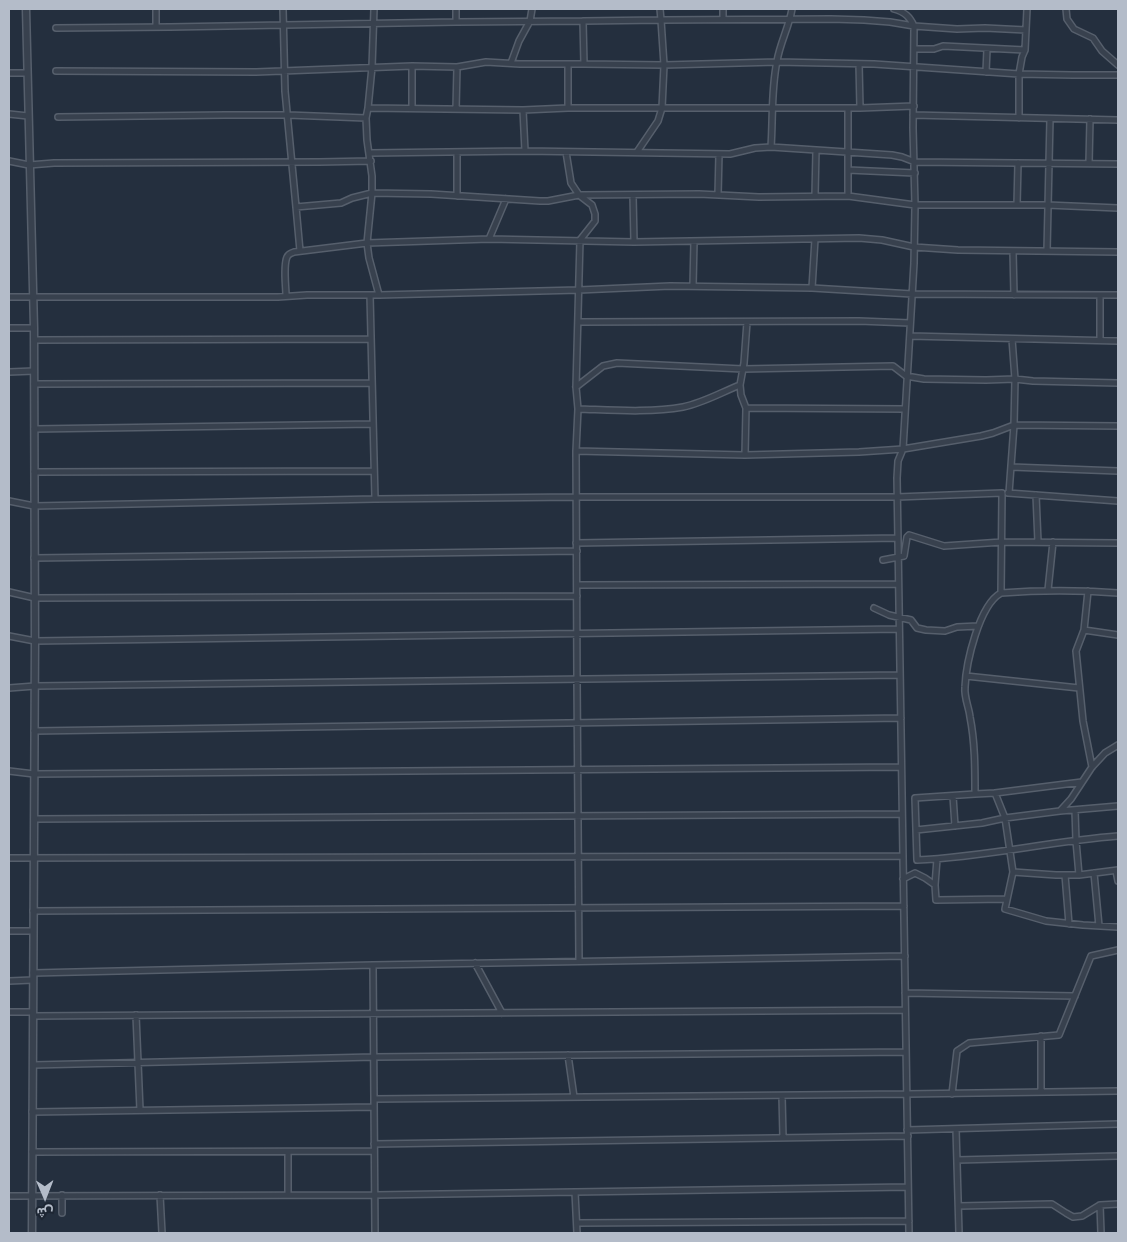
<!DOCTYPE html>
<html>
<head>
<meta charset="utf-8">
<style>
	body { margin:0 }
	#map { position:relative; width:1127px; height:1242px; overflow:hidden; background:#242f3e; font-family:Karla,Vazirmatn,sans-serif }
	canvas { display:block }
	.frame { position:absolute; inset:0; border:10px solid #b4bcc9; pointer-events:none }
	.north { position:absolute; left:20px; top:1172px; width:50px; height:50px; -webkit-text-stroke:4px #1d2633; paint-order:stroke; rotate:179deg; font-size:14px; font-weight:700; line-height:20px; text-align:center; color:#b4bcc9 }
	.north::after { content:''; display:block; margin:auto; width:18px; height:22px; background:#b4bcc9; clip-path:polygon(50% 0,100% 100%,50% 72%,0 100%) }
</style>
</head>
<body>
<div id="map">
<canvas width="1127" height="1242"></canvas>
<div class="frame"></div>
<div class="north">ش</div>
</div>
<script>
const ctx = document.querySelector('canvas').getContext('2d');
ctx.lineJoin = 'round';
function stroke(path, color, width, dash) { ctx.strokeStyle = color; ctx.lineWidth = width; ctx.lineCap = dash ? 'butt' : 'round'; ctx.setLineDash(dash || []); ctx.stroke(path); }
const minor = new Path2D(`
	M 156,9 L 156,27
	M 723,9 L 723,19
	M 894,9 C 905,12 910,17 914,26 L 913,128 L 915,205 L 914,263 L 903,449 L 898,461 L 897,478 L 909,1233
	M 1066,9 L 1067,19 L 1074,29 L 1093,38 L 1102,51 L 1118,65
	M 456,22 L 456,9
	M 56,28 L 170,27 L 456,22 L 583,21
	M 914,49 L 934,49 L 943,46 L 1025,50
	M 511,63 L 519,41 L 530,21 L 532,9
	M 584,64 L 664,65 L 777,62 L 874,64 L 1019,74 L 1073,75 L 1118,75
	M 859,64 L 860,108
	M 56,71 L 256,72 L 412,66 L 457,67 L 486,62 L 520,64 L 568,64
	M 986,72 L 987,49
	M 9,73 L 27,73
	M 368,108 L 372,67 L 374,9
	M 412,108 L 412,66
	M 568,108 L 860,108 L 914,106
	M 456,109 L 457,67
	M 9,114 L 28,116
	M 913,115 L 1118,120
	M 58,117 L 225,115 L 288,115 L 366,118 L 367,140 L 372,176 L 372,193 L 352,198 L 341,203 L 296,207 L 285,91 L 283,9
	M 366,118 L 368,108 L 523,110
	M 1019,118 L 1019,74 L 1022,57 L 1025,50 L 1027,9
	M 771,147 C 773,119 771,90 777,61 C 780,43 789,27 792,9
	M 525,151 L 523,110 L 568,108 L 568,64 L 584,64 L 583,21 L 661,20 L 660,9
	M 566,152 L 571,183 L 579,195 L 592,205 L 595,214 L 595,221 L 580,240 L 576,387 L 578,409 L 576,451 L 577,679 L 579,961
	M 637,152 L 658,121 L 662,108 L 664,65 L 661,20 L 831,19 L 864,20 L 890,22 L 914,26 L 957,29 L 985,28 L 1026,30
	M 370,153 L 525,151 L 730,154 L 755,148 L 771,147 L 892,155 L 902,157 L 915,162 L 1118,164
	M 9,161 L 29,165 L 54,163 L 319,162 L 371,161
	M 1089,163 L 1090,119
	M 848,170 L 915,173
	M 633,195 L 634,242
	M 718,195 L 719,154
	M 457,196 L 457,152
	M 815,196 L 816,150
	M 848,196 L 848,108
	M 1017,205 L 1018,163
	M 296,207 L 300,251
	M 489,239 L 634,242 L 859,238 L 882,240 L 914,247 L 958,250 L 1118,252
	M 1013,251 L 1014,295
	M 1047,251 L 1050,119
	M 693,286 L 694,241
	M 812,288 L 815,239
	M 370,295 L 375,499
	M 379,295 L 579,290 L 670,286 L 812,288 L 912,294 L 1118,295
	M 286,296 C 286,286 283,266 287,257 C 289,253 290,254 294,252 L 367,243 L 489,239 L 506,199
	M 9,297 L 278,297 L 307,295 L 379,295 L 369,258 L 367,243 L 372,193 L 431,194 L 540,201 L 548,201 L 579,195 L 699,194 L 759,197 L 848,196 L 915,205 L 1047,205 L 1118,208
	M 579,322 L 859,321 L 910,323
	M 9,328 L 34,328
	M 910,336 L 1118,341
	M 34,340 L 371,339
	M 1100,340 L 1100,296
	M 9,372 L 34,371
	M 34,384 L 372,383
	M 576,387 L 603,366 L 617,363 L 743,369 L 893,366 L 906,376 L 924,379 L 986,380 L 1015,379 L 1033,381 L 1118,383
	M 746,408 L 905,409
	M 578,409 C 611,410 650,413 683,407 C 703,403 722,392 740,385
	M 34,429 L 373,424
	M 576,451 L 745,455 L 859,452 L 903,449 L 981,436 L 993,433 L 1014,425 L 1118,426
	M 745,455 L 746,408 L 741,395 L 740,385 L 744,363 L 747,322
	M 1011,467 L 1118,471
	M 34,472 L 374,471
	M 1008,493 L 1118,501
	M 1009,493 L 1014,425 L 1015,379 L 1012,339
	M 1036,495 L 1038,542
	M 9,501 L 34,506 L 375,499 L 576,497 L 897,497 L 1002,493 L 1001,593
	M 576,543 L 898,538
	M 34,558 L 577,551
	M 883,560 L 904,556 L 907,537 L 909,535 L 944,546 L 1002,542 L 1118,543
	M 577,585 L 898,584
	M 1048,590 L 1053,542
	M 1088,591 L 1084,630 L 1076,651 L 1083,721 L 1092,767
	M 9,592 L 35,598 L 577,596
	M 1118,593 C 1079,590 1040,590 1001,593 C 979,605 966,663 965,687 C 964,698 969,707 970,717 C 975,742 975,768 975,794 L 915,798 L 917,860 C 985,857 1051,841 1118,836
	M 874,608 L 889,615 L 911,620 L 917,628 L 926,630 L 945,631 L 957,627 L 978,626
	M 1084,630 L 1118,635
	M 9,636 L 35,641 L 899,629
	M 966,676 L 1079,688
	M 9,688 L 35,686 L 900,675
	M 34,731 L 901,718
	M 9,771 L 34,774 L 901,767
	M 995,793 L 1082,782
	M 975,794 L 995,793 L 1005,818 L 1013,872 L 1005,909 L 1046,921 L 1083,925 L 1118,927
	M 953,796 L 955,826
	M 1075,810 L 1076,841 L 1079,875
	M 1060,811 L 1118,806
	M 34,819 L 902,814
	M 916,830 L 982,823 L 1005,818 L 1060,811 L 1071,799 L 1092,767 L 1105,753 L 1118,745
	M 9,858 L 903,856
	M 1116,871 L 1118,881
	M 1013,872 L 1056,875 L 1079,875 L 1118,870
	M 1094,873 L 1099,926
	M 1065,875 L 1069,924
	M 903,879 L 915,873 L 925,878 L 935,885 L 936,900 L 1006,899
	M 935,885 L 937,859
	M 33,911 L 904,906
	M 9,931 L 33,931
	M 475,963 L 502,1013
	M 373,965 L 375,1233
	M 33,973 L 373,965 L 905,956
	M 9,981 L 33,980
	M 905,993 L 1075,996
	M 9,1012 L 33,1012
	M 136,1015 L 140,1110
	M 33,1016 L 905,1010
	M 1041,1036 L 1041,1092
	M 568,1055 L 574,1097
	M 33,1065 L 374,1057 L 906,1052
	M 952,1094 L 957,1051 L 969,1043 L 1059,1035 L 1091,956 L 1118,950
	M 782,1096 L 783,1137
	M 374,1099 L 907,1094 L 1118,1091
	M 32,1112 L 374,1107
	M 956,1129 L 959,1233
	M 907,1130 L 1118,1124
	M 374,1144 L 908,1136
	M 32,1152 L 374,1151
	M 288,1152 L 288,1195
	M 957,1160 L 1118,1156
	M 575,1192 L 908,1187
	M 62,1195 L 62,1213
	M 160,1195 L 162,1233
	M 9,1196 L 375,1195 L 575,1192 L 577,1233
	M 1100,1205 L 1101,1233
	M 959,1206 L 1052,1204 L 1066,1213 L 1073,1217 L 1082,1216 L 1100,1205 L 1118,1204
	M 577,1223 L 909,1221`);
const tertiary = new Path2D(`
	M 26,9 L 34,328 L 35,641 L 32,1233`);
stroke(minor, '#565f6c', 8);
stroke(tertiary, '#565f6c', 9);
stroke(minor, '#38414e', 5);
stroke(tertiary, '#38414e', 6);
</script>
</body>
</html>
